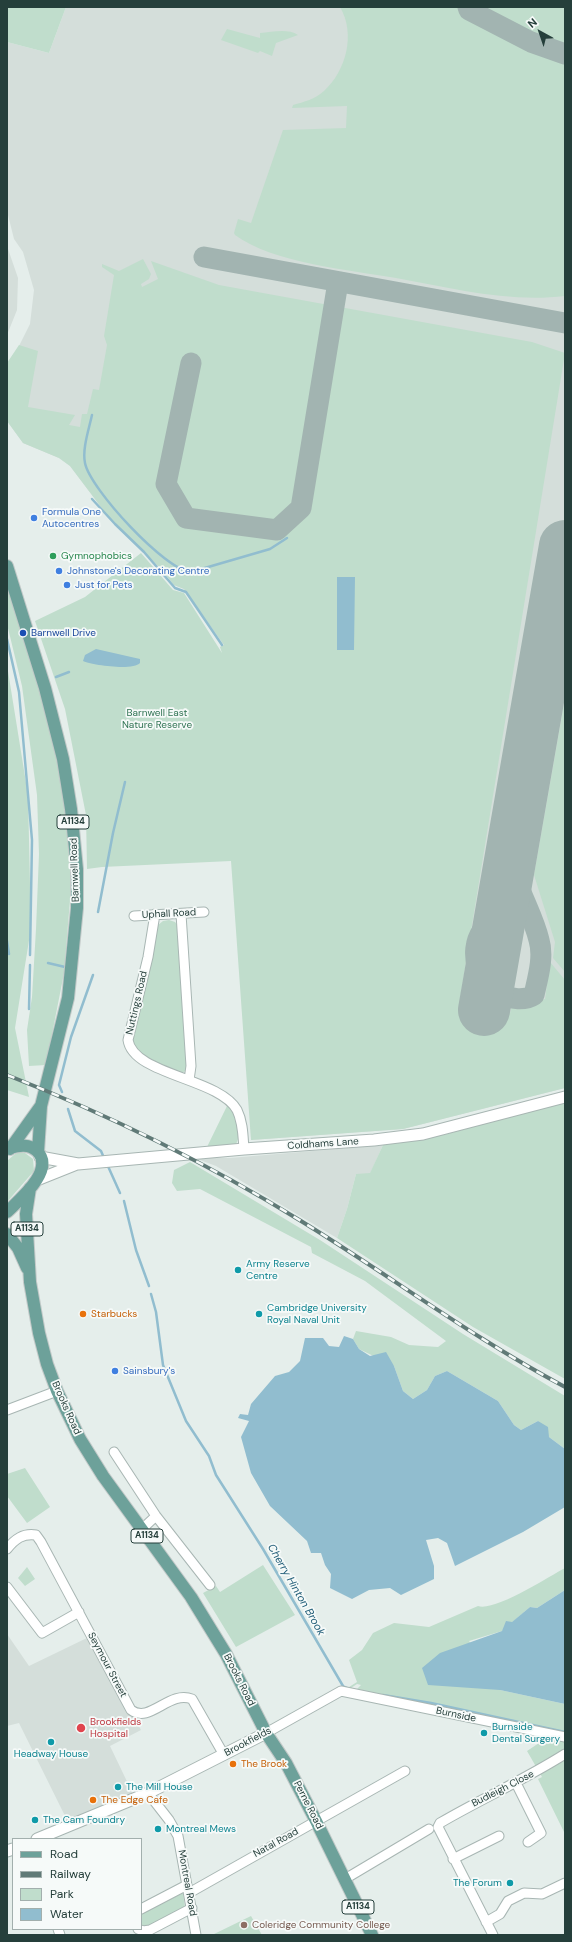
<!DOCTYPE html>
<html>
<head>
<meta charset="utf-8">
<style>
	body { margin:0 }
	#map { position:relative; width:572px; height:1942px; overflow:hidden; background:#e5eeeb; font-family:"DM Sans",sans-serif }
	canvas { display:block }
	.frame { position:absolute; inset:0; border:8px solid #253f3b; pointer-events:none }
	.legend { position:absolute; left:12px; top:1838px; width:130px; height:92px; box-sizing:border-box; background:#f6faf9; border:1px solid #a2afad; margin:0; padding:5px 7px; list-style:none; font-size:12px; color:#253f3b }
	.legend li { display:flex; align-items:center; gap:8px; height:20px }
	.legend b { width:20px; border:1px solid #a2afad }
	.north { position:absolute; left:520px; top:12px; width:40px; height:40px; -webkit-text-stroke:3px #f6faf9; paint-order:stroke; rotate:320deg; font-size:11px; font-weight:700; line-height:16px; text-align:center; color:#253f3b }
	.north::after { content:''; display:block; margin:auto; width:14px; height:18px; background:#253f3b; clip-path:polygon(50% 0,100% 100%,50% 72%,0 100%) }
</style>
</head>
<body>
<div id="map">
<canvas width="572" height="1942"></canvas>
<div class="frame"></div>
<ul class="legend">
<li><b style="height:5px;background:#6da19a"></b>Road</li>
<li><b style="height:5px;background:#607a77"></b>Railway</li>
<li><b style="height:11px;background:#c0ddcc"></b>Park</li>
<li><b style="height:11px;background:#91bdcf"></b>Water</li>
</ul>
<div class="north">N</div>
</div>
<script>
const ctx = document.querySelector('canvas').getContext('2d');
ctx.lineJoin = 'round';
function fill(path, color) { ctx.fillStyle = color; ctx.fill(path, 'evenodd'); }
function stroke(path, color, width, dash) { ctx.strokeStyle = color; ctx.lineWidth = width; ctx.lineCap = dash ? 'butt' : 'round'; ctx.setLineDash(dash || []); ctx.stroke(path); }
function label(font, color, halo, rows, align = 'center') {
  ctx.font = font + ' "DM Sans",sans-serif'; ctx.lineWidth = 3.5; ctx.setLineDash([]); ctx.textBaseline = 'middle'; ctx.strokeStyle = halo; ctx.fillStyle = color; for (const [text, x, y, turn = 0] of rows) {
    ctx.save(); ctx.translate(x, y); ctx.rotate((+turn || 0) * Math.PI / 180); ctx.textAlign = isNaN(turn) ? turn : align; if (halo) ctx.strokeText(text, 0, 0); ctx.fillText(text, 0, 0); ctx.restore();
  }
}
fill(new Path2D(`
	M 66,7 L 565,7 L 565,1088 L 403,1129 L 251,1140 L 239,674 L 220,647 L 224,645 L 184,589 L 174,585 L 160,568 L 107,515 L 70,466 L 59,458 L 23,443 L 7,421 L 7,363 L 17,350 L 30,324 L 34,290 L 23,252 L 14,239 L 7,211 L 7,42 L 49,53 Z
	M 7,246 L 18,278 L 17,310 L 7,335 Z
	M 383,1145 L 370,1174 L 356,1174 L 347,1209 L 337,1238 L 216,1166 L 192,1157 L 230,1158 Z
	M 7,1634 L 29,1666 L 91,1636 L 141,1730 L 110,1746 L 133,1794 L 68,1822 L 19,1723 L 7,1726 Z`), '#d4deda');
fill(new Path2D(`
	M 7,7 L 66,7 L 49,53 L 7,42 Z
	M 340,7 L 565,7 L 565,296 C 509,303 451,288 396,278 C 349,270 273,263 235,235 L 234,233 L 238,219 L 251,223 L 283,130 L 346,128 L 347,106 L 292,108 L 293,105 C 304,102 315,99 324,91 C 346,71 356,34 340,7 Z
	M 227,29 L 260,38 L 260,33 C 272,32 288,28 298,35 L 276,43 L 272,56 L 260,51 L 258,53 L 221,40 Z
	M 143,259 L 151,274 L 149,279 L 141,284 L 142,287 L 158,279 L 151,261 L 219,285 L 532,342 L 565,353 L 459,1005 L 510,1013 L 512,1005 L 545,999 L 550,962 L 565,980 L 565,1088 L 403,1129 L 251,1140 L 231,861 L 102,867 L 87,869 L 86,815 L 65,709 L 35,621 L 85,597 L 141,553 L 173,590 L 184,593 L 222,653 L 220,647 L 224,645 L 184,589 L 174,585 L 160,568 L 107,515 L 70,466 L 59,458 L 23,443 L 7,421 L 7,363 L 19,345 L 38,351 L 28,407 L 75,415 L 69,425 L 80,427 L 82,414 L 87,414 L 93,389 L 99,390 L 107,345 L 104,336 L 114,275 L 102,267 L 102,264 L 119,271 Z
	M 7,577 L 47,707 L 66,798 L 71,888 L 64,973 L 46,1065 L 29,1066 L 27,1030 L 32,997 L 36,929 L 39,854 L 37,795 L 22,686 L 7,624 Z
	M 7,665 L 28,795 L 31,928 L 15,1028 L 29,1097 L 7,1090 Z
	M 565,698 L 565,972 L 553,958 L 555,942 L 534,875 Z
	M 169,920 L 175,922 L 179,927 L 187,1070 L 182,1073 L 176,1073 L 138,1054 L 131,1041 L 158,925 L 163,921 Z
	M 565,1102 L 565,1379 L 473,1327 L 337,1238 L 347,1209 L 356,1174 L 370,1173 L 383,1145 L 443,1135 Z
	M 229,1105 C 237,1116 243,1132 236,1144 L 225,1147 L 207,1147 L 227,1106 Z
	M 20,1152 L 25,1153 L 33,1159 L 34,1171 L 7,1202 L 7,1161 L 15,1154 Z
	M 190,1162 L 320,1240 L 463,1334 L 565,1396 L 565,1449 L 549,1437 L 538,1421 L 521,1430 L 514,1425 L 498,1401 L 447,1371 L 435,1376 L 427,1390 L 413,1399 L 403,1391 L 394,1366 L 359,1349 L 353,1339 L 356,1331 L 391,1337 L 409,1345 L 438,1347 L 446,1341 L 365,1281 L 312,1253 L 311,1247 L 200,1189 L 177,1191 L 172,1183 L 174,1170 Z
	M 25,1468 L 50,1507 L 27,1523 L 7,1496 L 7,1474 Z
	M 263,1565 L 295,1615 L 236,1647 L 203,1593 L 216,1586 L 220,1592 Z
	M 27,1567 L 35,1579 L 25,1586 L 18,1578 Z
	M 565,1568 L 565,1590 L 537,1608 L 530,1607 L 502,1631 L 469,1641 L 500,1690 L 565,1704 L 565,1834 L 538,1779 L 542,1777 L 527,1751 L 548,1737 L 376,1696 L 357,1689 L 361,1685 L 357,1684 L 351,1688 L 349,1687 L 357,1682 L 349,1660 L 362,1650 L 373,1633 L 394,1623 L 429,1627 L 478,1606 C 494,1612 548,1577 565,1568 Z
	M 183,1893 L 185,1907 L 146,1927 L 141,1926 L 141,1914 Z
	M 251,1916 L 262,1935 L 212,1935 Z`), '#c0ddcc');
fill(new Path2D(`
	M 337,577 L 355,577 L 354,650 L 337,650 Z
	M 96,649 L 140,659 L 140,663 C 133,671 91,665 83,661 L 85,655 Z
	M 344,1336 L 353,1339 L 359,1349 L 370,1356 L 386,1352 L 394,1366 L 403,1391 L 413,1399 L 427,1390 L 435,1376 L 447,1371 L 498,1401 L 514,1425 L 521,1430 L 538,1421 L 548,1427 L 549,1437 L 565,1449 L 565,1507 L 523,1532 L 455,1566 L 447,1543 L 438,1538 L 426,1540 L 434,1566 L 434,1579 L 401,1595 L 390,1588 L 369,1590 L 352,1599 L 330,1588 L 331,1574 L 325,1565 L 321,1553 L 311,1553 L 307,1541 L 270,1506 L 251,1473 L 241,1437 L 249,1421 L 238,1418 L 240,1414 L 248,1415 L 251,1404 L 275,1376 L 289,1372 L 300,1361 L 305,1338 L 323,1338 L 329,1346 L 339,1347 Z
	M 565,1590 L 565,1704 L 500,1690 L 428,1685 L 422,1668 L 440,1653 L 502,1631 L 506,1621 L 512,1622 L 530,1607 L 537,1608 Z`), '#91bdcf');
stroke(new Path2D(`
	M 92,415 C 89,429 82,449 85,463 C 90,489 166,571 191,572 L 270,549 L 287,538
	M 92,499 L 115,524 L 144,552 L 175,588 L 186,592 L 222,645
	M 7,639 L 19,692 L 32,840 L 30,955
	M 56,677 L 69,672
	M 98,912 L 113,833 L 125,782
	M 7,941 L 9,954
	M 48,963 L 65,967
	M 29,1009 L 30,965
	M 62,1092 L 59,1085 L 71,1037 L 93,975
	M 68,1109 L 75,1131 L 101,1151 L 104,1158
	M 107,1164 L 120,1193
	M 124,1201 L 136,1250 L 149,1286
	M 151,1294 L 156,1312 L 163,1365 L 186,1421 L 209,1456 L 216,1475 L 263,1549 L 343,1686 L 349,1689
	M 383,1695 L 431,1703 L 565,1732`), '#91bdcf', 2.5);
stroke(new Path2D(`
	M 468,7 L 469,10 L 531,42 L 565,54
	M 204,257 L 565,323
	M 191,363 L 166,484 L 186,518 L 277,530 L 301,508 L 338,282
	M 504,895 C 501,905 497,914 490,922 C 488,925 484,928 482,931 C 468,952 478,986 501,995 C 511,999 525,1001 534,995 C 538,977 544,957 539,940 C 532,911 514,886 511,856`), '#a2b4b1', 21);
stroke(new Path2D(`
	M 484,1010 L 565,546`), '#a2b4b1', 52);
const minor = new Path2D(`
	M 155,914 L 148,957 L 128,1040 C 133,1075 219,1078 237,1110 C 243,1122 243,1136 244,1149
	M 181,914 L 191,1066 L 189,1080
	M 134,916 L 204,912
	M 7,1410 L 57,1391
	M 114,1452 L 156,1516 L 210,1585
	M 142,1529 L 156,1516
	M 7,1549 C 15,1539 23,1533 36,1535 L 41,1542 L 131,1710 C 150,1724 169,1690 192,1699 L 224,1755
	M 7,1587 L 42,1633 L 79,1612
	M 266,1733 L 341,1691 L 565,1737
	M 516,1783 L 541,1833 L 528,1842
	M 148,1793 L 169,1820 L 178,1836 L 196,1935
	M 453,1859 L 499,1836
	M 345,1879 L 429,1829
	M 189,1893 L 405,1771
	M 141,1909 L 187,1885
	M 486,1922 L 500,1914 L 508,1901 L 524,1893 L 542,1894 L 565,1883
	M 58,1929 L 60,1935
	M 138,1929 L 143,1931 L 150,1930 L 192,1908
	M 493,1935 L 438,1827 L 440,1823 C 481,1799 524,1780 565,1754`);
const tertiary = new Path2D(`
	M 40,1157 L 78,1164 L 244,1149 L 374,1140 L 423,1134 L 565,1097
	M 37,1180 L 77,1164
	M 37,1839 L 148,1793 L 266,1733
	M 7,1851 L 13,1849`);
const primary = new Path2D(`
	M 7,566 L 45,688 L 63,759 L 71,809 L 77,869 L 77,908 L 68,998 L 41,1106 L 38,1152
	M 10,1149 L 40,1107
	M 30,1188 L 26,1214 L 30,1282 L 39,1333 L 47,1364 L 57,1391 L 80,1439 L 103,1476 L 191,1597 L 226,1654 L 266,1733 L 286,1763 L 316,1821 L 372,1935
	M 7,1212 C 19,1200 56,1170 37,1151 C 29,1144 20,1145 10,1148
	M 7,1234 L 18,1248 L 27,1268`);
stroke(minor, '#a8b6b3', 11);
stroke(tertiary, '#a8b6b3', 13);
stroke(primary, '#c2c9c8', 14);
stroke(minor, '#fff', 9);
stroke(tertiary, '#fff', 11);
stroke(primary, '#6da19a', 12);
const rail = new Path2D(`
	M 7,1075 C 109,1115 207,1163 301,1221 C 389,1275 473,1338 565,1387`);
stroke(rail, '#607a77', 4);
stroke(rail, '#f6faf9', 2.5, [8]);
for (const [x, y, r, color] of [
	[34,518,4,"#3f7fe0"],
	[53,556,4,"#2e9e5b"],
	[59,571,4,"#3f7fe0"],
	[67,585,4,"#3f7fe0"],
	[23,633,4,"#1a4fb4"],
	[238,1270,4,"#0f9aa8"],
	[83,1314,4,"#e8710a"],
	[259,1314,4,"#0f9aa8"],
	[115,1371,4,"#3f7fe0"],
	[81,1728,5,"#e0444e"],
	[484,1733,4,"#0f9aa8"],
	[51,1742,4,"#0f9aa8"],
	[233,1764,4,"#e8710a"],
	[118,1787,4,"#0f9aa8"],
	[93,1800,4,"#e8710a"],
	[35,1820,4,"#0f9aa8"],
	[158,1829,4,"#0f9aa8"],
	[510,1883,4,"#0f9aa8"],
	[244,1925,4,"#8d6e63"]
]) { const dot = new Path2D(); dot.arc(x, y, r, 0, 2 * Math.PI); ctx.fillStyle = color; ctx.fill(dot); stroke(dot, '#f6faf9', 1.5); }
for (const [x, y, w] of [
	[73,822,32],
	[27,1229,32],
	[147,1536,32],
	[358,1907,32]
]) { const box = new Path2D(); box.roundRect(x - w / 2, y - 7, w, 14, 3); ctx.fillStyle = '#f6faf9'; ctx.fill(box); stroke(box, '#253f3b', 1); }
label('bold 9px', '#253f3b', null, [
	["A1134",73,822],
	["A1134",27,1229],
	["A1134",147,1536],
	["A1134",358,1907]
]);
label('10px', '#366cbe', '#f6faf9', [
	["Formula One",42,512],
	["Autocentres",42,524],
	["Johnstone's Decorating Centre",67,571],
	["Just for Pets",75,585],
	["Sainsbury's",123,1371]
], 'left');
label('10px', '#27864d', '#f6faf9', [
	["Gymnophobics",61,556]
], 'left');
label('10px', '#164399', '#f6faf9', [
	["Barnwell Drive",31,633]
], 'left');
label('10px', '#317454', '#f6faf9', [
	["Barnwell East",157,713],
	["Nature Reserve",157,725]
]);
label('10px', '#253f3b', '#f6faf9', [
	["Barnwell Road",75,870,-92],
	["Uphall Road",169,914,-3],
	["Nuttings Road",137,1003,-77],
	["Coldhams Lane",323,1144,-4],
	["Brooks Road",66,1408,66],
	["Seymour Street",107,1665,62],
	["Brooks Road",239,1680,63],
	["Burnside",456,1715,12],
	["Brookfields",248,1742,-28],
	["Budleigh Close",503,1789,-27],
	["Perne Road",308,1805,63],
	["Natal Road",276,1843,-29],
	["Montreal Road",187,1883,80]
]);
label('10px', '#0d838f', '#f6faf9', [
	["Army Reserve",246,1264],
	["Centre",246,1276],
	["Cambridge University",267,1308],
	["Royal Naval Unit",267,1320],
	["Burnside",492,1727],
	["Dental Surgery",492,1739],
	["Headway House",51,1754,"center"],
	["The Mill House",126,1787],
	["The Cam Foundry",43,1820],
	["Montreal Mews",166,1829],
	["The Forum",502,1883,"right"]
], 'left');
label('10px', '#c56008', '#f6faf9', [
	["Starbucks",91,1314],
	["The Brook",241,1764],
	["The Edge Cafe",101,1800]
], 'left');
label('10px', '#be3a42', '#f6faf9', [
	["Brookfields",90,1722],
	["Hospital",90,1734]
], 'left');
label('10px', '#785e54', '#f6faf9', [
	["Coleridge Community College",252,1925]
], 'left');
label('italic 11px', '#225e78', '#f6faf9', [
	["Cherry Hinton Brook",296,1590,60]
]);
</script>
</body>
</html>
